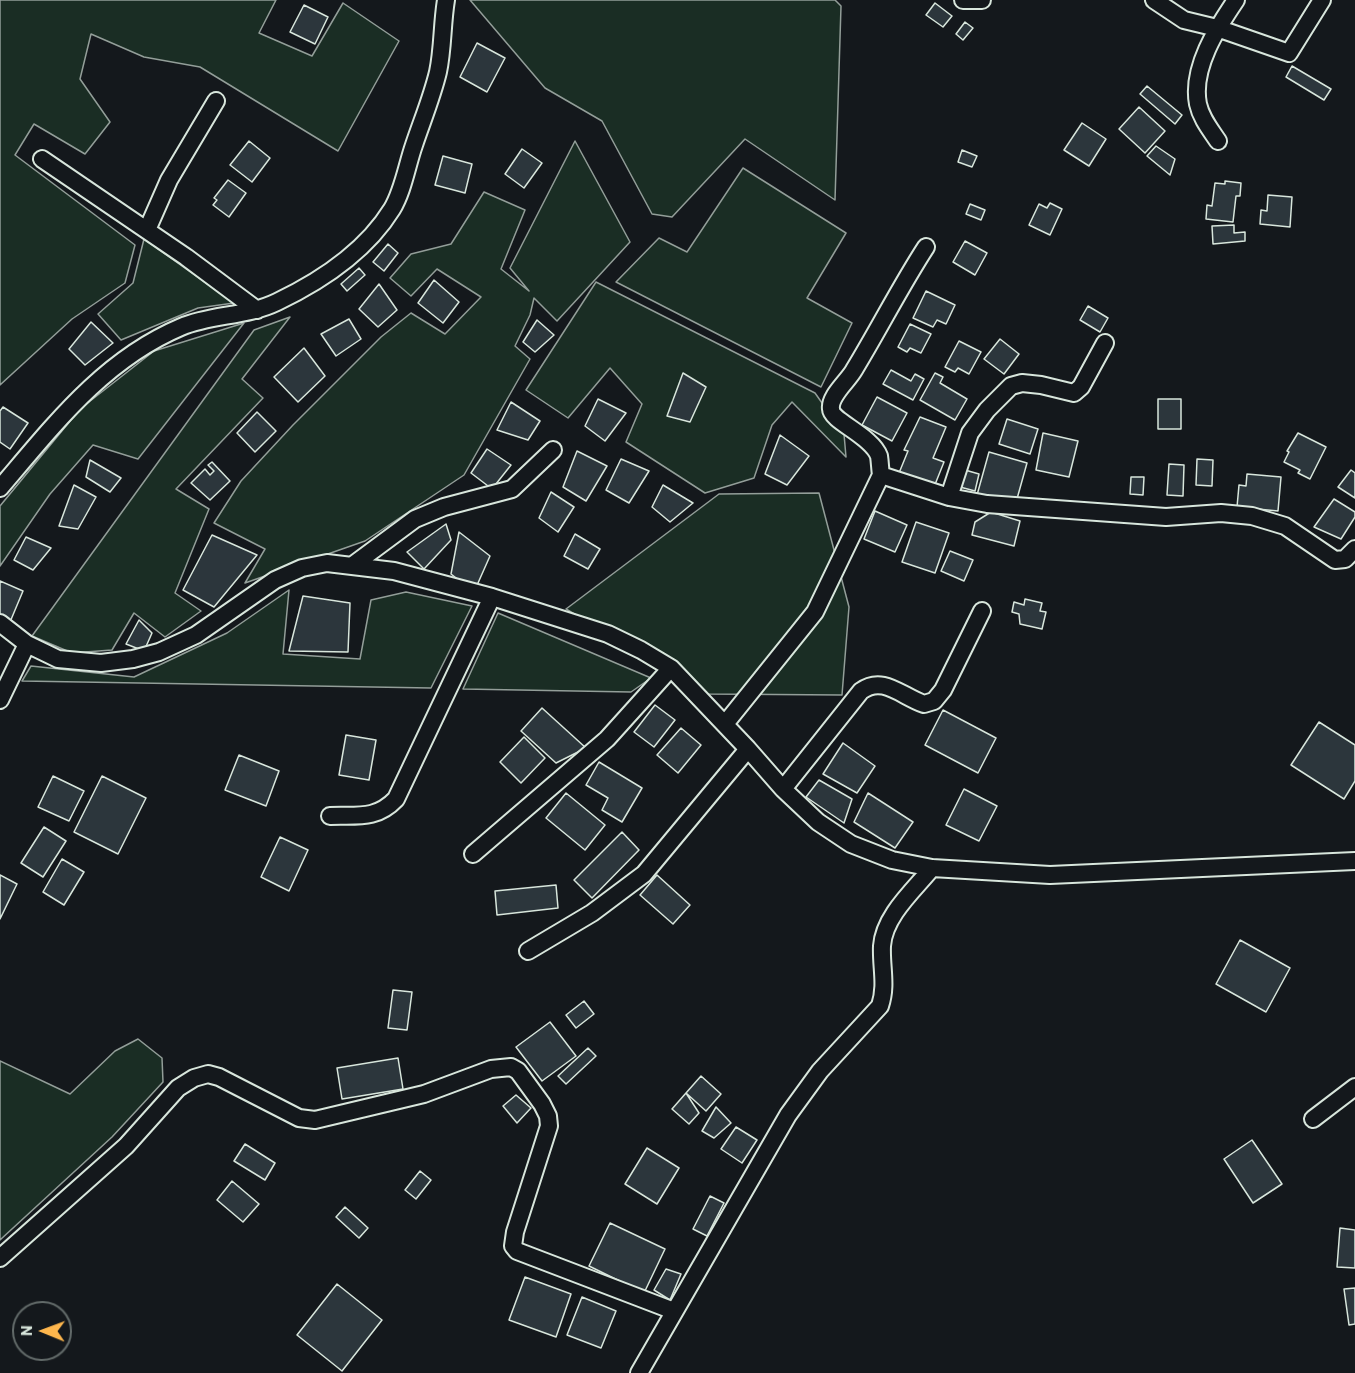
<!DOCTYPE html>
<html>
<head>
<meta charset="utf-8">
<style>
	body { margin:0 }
	#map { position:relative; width:1355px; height:1373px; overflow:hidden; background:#14181c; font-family:Barlow,sans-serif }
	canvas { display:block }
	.north { position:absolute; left:12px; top:1301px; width:60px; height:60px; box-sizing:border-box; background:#14181c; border:2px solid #626a69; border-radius:50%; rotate:271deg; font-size:16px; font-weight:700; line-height:24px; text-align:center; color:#d8e6dc }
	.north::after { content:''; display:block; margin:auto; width:21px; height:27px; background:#ffb74d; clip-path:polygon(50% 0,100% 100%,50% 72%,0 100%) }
</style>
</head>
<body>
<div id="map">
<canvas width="1355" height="1373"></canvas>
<div class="north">N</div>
</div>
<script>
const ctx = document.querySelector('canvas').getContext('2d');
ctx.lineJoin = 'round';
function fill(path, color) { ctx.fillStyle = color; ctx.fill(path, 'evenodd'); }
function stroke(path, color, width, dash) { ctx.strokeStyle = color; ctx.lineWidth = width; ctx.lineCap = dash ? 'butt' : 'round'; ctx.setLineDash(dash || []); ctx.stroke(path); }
const green = new Path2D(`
	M 0,0 L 276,0 L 259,33 L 312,56 L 343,3 L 399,41 L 338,151 L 200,67 L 144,57 L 91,34 L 80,79 L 110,122 L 85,154 L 34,124 L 15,155 L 135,245 L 125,283 L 72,319 L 0,385 Z
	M 470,0 L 835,0 L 841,6 L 835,200 L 745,139 L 672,217 L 652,214 L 602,121 L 545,88 Z
	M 575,141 L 630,242 L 557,321 L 534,298 L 530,315 L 515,346 L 530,359 L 464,475 L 365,541 L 245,583 L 265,549 L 214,523 L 241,481 L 293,425 L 381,337 L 411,313 L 445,334 L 481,297 L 437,269 L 411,296 L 390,278 L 411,254 L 451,244 L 484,192 L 525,210 L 501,269 L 529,291 L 510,268 Z
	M 743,168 L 846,233 L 807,298 L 852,323 L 821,387 L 616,282 L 659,238 L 687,252 Z
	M 144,239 L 234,303 L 198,308 L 121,340 L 98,314 L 133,283 Z
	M 596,282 L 815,393 L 844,434 L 846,457 L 792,402 L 772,425 L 754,478 L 705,493 L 626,442 L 642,404 L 610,368 L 568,418 L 526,390 Z
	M 290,317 L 242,379 L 263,398 L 176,489 L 209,509 L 175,593 L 201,611 L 165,637 L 134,613 L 112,650 L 72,653 L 32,636 L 254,330 Z
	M 244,323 L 138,459 L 93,445 L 50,494 L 0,566 L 0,506 L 80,409 L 154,351 Z
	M 819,493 L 849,607 L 842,695 L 708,694 L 566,609 L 719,494 Z
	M 289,590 L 283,654 L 360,659 L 371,600 L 406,592 L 472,606 L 431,688 L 22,681 L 31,666 L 134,677 L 227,633 Z
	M 498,613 L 651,678 L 631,692 L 463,689 Z
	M 138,1039 L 162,1058 L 163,1082 L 112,1137 L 0,1240 L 0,1061 L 70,1094 L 115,1051 Z`);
fill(green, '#1a2d24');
stroke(green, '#939e99', 1.5);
const building = new Path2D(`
	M 935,3 L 952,16 L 943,27 L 926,15 Z
	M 304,5 L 328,17 L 315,44 L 290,32 Z
	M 965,22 L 973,28 L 963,40 L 956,34 Z
	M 477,43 L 505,58 L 487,92 L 460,77 Z
	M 1292,66 L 1331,89 L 1324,100 L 1286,77 Z
	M 1147,86 L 1182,115 L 1175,124 L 1140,94 Z
	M 1139,107 L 1165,131 L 1145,153 L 1119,129 Z
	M 1082,123 L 1106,139 L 1089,166 L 1064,150 Z
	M 249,141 L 270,158 L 252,182 L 230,165 Z
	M 1156,146 L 1175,159 L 1170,175 L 1147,156 Z
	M 522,149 L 542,163 L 524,188 L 505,174 Z
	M 962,150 L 977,156 L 972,167 L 958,162 Z
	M 443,156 L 472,164 L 465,193 L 435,185 Z
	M 228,180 L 246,193 L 229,217 L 213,205 L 217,200 L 214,198 Z
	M 1225,181 L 1241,183 L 1240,196 L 1236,196 L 1233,222 L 1206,219 L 1207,205 L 1212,206 L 1215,183 L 1225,184 Z
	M 1268,195 L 1292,197 L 1290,227 L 1260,224 L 1261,210 L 1267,211 Z
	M 1050,203 L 1062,209 L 1050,235 L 1029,225 L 1039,204 L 1047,208 Z
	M 970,204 L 985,210 L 981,220 L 966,214 Z
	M 1234,225 L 1234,233 L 1245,232 L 1245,241 L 1213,244 L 1212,226 Z
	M 965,241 L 987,253 L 975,275 L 953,262 Z
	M 388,244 L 398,253 L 384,271 L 373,262 Z
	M 359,268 L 365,275 L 347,291 L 341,284 Z
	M 434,280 L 459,302 L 443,323 L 418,303 Z
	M 379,284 L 397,310 L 378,327 L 359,309 Z
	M 926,291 L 955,305 L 946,324 L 937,320 L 933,327 L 913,318 Z
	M 1088,306 L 1108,318 L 1100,332 L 1080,320 Z
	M 349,319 L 361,339 L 336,356 L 321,334 Z
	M 537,320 L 554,335 L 535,352 L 523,342 Z
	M 91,322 L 113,343 L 85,365 L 69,349 Z
	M 910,324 L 931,334 L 921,353 L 910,348 L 907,352 L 898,347 Z
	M 1000,339 L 1019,354 L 1004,374 L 984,359 Z
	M 959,341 L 981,352 L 969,374 L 958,368 L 955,372 L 945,367 Z
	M 304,348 L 325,376 L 298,402 L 274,377 Z
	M 891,370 L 911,381 L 915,374 L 924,379 L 913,400 L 883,384 Z
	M 683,373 L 706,387 L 690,422 L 667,416 Z
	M 935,373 L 943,377 L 940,383 L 967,399 L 955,420 L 920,400 Z
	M 877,397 L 907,413 L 892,441 L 862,425 Z
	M 598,399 L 626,413 L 605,441 L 585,426 Z
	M 1158,399 L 1181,399 L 1181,429 L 1158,429 Z
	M 511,402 L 540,421 L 528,440 L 497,430 Z
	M 3,407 L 28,423 L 10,449 L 0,442 L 0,411 Z
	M 257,412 L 276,431 L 255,452 L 237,433 Z
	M 920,417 L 946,427 L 933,458 L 944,462 L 934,487 L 899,473 L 908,451 L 904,450 Z
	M 1007,419 L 1038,429 L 1030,454 L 999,444 Z
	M 1043,433 L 1078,441 L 1069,477 L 1036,470 Z
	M 1298,433 L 1326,447 L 1310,479 L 1298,473 L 1300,470 L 1284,462 L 1289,452 L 1287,451 Z
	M 780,435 L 809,456 L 787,485 L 765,474 Z
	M 487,449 L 511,465 L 492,489 L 471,473 Z
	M 577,451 L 607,466 L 586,501 L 563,487 Z
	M 989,452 L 1027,463 L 1015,506 L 977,495 Z
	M 621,459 L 649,471 L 629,503 L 606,490 Z
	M 1197,459 L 1213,460 L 1212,486 L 1196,485 Z
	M 90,460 L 121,478 L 110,492 L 86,477 Z
	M 212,462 L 230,481 L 210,500 L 191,483 L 205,469 L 210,475 L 214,471 L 208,465 Z
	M 1169,464 L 1184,465 L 1183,496 L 1167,495 Z
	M 965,470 L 979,474 L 975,491 L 960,487 Z
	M 1351,470 L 1355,473 L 1355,498 L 1338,487 Z
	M 1247,474 L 1281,477 L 1278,511 L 1237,507 L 1239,485 L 1246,486 Z
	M 1131,477 L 1144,477 L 1143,495 L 1130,494 Z
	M 74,485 L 96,497 L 78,529 L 59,526 Z
	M 663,485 L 693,503 L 670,522 L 652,507 Z
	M 551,492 L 574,507 L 558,532 L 539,518 Z
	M 1334,499 L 1355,512 L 1355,517 L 1341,539 L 1314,527 Z
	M 875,511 L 907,525 L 895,552 L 864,539 Z
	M 991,512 L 1020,521 L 1014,546 L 972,535 L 975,522 Z
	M 916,522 L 949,533 L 935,573 L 902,562 Z
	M 446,524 L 451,540 L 424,569 L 407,552 Z
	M 459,532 L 490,556 L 474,592 L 451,574 Z
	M 575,534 L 600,549 L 588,569 L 564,556 Z
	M 212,535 L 257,555 L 214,607 L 183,590 Z
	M 26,537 L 51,548 L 33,570 L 14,560 Z
	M 950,551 L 973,560 L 964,581 L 941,571 Z
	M 0,581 L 23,591 L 10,622 L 0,617 Z
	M 303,596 L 350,603 L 348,652 L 289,651 Z
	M 1025,599 L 1042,603 L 1040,611 L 1046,612 L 1042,629 L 1020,624 L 1019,614 L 1012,612 L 1014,602 L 1024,605 Z
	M 139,620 L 152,633 L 144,651 L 126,644 Z
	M 655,705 L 675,720 L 654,747 L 634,732 Z
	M 542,708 L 586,748 L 556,763 L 521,731 Z
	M 943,710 L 996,738 L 978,773 L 925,745 Z
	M 1319,722 L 1355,745 L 1355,781 L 1344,799 L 1291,765 Z
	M 681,728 L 701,745 L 678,773 L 657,755 Z
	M 346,735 L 376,740 L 369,780 L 339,775 Z
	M 524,737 L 545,758 L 521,783 L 500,762 Z
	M 843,743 L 875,766 L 857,793 L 823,774 Z
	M 239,755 L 279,771 L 266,806 L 225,790 Z
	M 599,762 L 642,788 L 622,822 L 602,810 L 608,798 L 586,785 Z
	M 53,776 L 84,791 L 69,821 L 38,807 Z
	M 102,776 L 146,798 L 118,854 L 74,832 Z
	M 819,780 L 852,799 L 844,823 L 806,797 Z
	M 964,789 L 997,806 L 979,841 L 946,825 Z
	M 566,793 L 605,825 L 585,850 L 546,818 Z
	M 868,793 L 913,822 L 895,848 L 854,822 Z
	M 44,827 L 66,841 L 43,877 L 21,863 Z
	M 622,832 L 639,850 L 592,898 L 574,880 Z
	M 280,837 L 308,850 L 289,891 L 261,877 Z
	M 62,859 L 84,872 L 64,905 L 43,892 Z
	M 0,875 L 17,884 L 0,919 Z
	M 657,875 L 690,905 L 673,924 L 640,895 Z
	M 556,885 L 558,908 L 497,915 L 495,891 Z
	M 1240,940 L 1290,968 L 1266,1012 L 1216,984 Z
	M 393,990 L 412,992 L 407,1030 L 388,1028 Z
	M 584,1001 L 594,1014 L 576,1028 L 566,1015 Z
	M 550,1022 L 576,1056 L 542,1081 L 516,1047 Z
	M 588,1048 L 596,1056 L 566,1084 L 558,1076 Z
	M 398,1058 L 403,1089 L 342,1099 L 337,1068 Z
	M 701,1076 L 721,1094 L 706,1111 L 686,1093 Z
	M 686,1093 L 699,1113 L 689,1124 L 672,1109 Z
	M 516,1095 L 531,1108 L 517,1123 L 503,1106 Z
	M 716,1107 L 731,1123 L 714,1138 L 702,1131 Z
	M 736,1127 L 757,1140 L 742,1163 L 721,1149 Z
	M 1252,1140 L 1282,1184 L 1253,1203 L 1224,1159 Z
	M 245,1144 L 275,1163 L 265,1180 L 234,1161 Z
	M 647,1148 L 679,1168 L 657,1204 L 625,1184 Z
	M 420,1171 L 431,1180 L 416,1199 L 405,1190 Z
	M 232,1181 L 259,1204 L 243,1222 L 217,1200 Z
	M 710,1196 L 724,1203 L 707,1236 L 693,1229 Z
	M 345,1207 L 368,1228 L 359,1238 L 336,1217 Z
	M 610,1223 L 665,1249 L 644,1293 L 589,1266 Z
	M 1340,1228 L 1355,1230 L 1355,1268 L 1337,1267 Z
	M 666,1269 L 681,1274 L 670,1300 L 654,1290 Z
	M 525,1277 L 571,1294 L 556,1337 L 509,1320 Z
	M 337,1284 L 382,1320 L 342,1371 L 297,1335 Z
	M 1355,1288 L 1355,1324 L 1349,1325 L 1344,1289 Z
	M 582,1297 L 616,1311 L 601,1348 L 567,1335 Z`);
fill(building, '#2c363c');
stroke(building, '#d8e6dc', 1.5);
const minor = new Path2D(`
	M 963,0 L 982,0
	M 1154,0 L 1184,20 L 1217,28 L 1289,53 L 1322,0
	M 1218,141 C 1210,129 1201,118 1198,104 C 1191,68 1217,28 1236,0
	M 42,159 L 186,257 L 257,310
	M 147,230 L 169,180 L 216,101
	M 881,475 L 949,497 L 987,504 L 1166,517 L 1221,513 L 1252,516 L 1285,526 L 1335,560 L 1345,559 L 1355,549
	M 0,488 C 53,426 103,360 181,327 C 212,314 246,317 277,302 C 321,281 366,251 392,209 C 403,191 407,165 414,145 C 422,121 432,97 438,72 C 443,49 442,24 446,0
	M 949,497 L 970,433 L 987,410 L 1011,386 L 1022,383 L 1041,385 L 1074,393 L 1081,387 L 1105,343
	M 353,565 L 415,519 L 444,507 L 512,489 L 553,450
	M 0,623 L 27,644 L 58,659 L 101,663 L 133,659 L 159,652 L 196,635 L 275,580 L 302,568 L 327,563 L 394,571 L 492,597 L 608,634 L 641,650 L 671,668 L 748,749 L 783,789 L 818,822 L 851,844 L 892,860 L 932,868 L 1050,875 L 1355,861
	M 0,700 L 27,644
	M 725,724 L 815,612 L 881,475 C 880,469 880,462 879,456 C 872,436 831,421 831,409 C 829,396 848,381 854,370 C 879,329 900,287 926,247
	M 783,789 L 861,691 C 883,675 901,696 924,704 L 934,701 L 943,690 L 982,611
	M 330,816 C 357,815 376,820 396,799 L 492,597
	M 473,854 L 607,739 L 671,668
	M 528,951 L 592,913 L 644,874 L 748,749
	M 1313,1119 L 1355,1087
	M 0,1258 L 126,1146 L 178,1088 L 194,1078 L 208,1074 L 219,1077 L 299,1118 L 315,1120 L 424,1094 L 491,1069 L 511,1067 L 518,1071 L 542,1104 L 548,1116 L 549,1126 L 515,1232 L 513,1246 L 517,1251 L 674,1311
	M 639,1373 L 788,1115 L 820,1071 L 880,1006 C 887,985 881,967 882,946 C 884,916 914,890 932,868`);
stroke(minor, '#d8e6dc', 20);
stroke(minor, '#14181c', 16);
</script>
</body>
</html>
